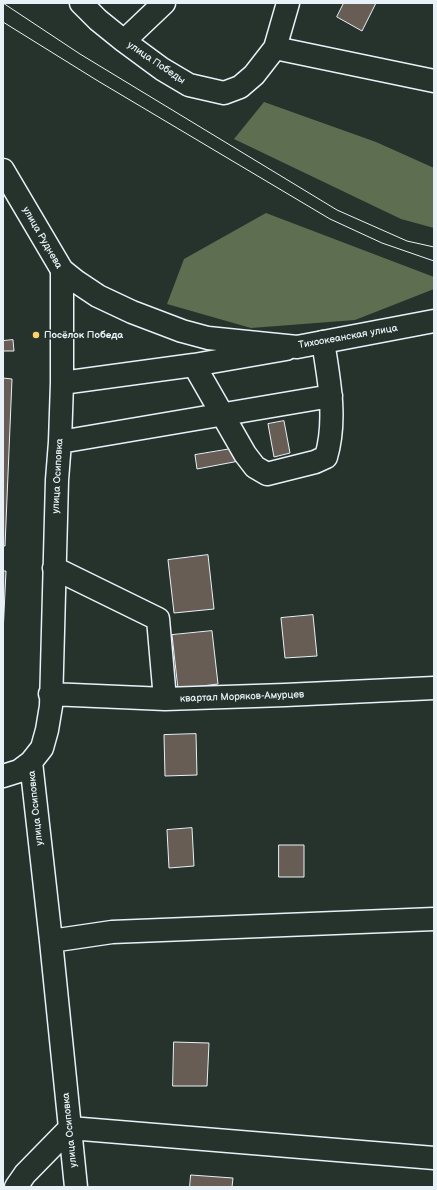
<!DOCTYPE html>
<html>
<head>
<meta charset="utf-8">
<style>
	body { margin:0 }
	#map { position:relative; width:437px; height:1190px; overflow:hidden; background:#26332d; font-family:"Balsamiq Sans",sans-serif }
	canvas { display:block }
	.frame { position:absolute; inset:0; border:4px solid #e8f1f8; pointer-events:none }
</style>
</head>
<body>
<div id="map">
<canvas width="437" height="1190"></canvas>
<div class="frame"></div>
</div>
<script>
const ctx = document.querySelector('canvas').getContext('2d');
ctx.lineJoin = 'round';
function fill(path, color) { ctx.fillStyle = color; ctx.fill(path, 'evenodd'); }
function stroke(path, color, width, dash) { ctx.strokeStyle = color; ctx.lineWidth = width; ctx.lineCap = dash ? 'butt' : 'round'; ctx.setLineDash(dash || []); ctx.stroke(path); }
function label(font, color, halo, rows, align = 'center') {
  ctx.font = font + ' "Balsamiq Sans",sans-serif'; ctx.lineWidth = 3; ctx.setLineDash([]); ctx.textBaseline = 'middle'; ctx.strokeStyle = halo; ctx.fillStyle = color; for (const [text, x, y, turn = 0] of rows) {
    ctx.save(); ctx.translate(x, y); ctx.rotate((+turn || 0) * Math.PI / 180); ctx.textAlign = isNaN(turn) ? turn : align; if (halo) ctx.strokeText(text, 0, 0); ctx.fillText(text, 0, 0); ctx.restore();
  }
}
fill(new Path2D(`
	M 264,102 L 376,142 L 434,168 L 434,228 L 401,219 L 234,139 Z
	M 266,213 L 434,277 L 434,289 L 355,320 L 251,328 L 167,304 L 184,259 Z`), '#5e6f51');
const building = new Path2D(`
	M 344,3 L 376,3 L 362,31 L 337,17 Z
	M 13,340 L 14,351 L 3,351 L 3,341 Z
	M 3,378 L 12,379 L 5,546 L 3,546 Z
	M 284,421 L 290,453 L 274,457 L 268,424 Z
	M 237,448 L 239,461 L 197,469 L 195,455 Z
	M 208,555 L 214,609 L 174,613 L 168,560 Z
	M 3,571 L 6,571 L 3,634 Z
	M 313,615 L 317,656 L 285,658 L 281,618 Z
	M 212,631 L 218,684 L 178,689 L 172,635 Z
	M 196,734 L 197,775 L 165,776 L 164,735 Z
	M 192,828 L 194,866 L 169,868 L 167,830 Z
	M 279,845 L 304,845 L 304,877 L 279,877 Z
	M 174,1042 L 209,1043 L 207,1086 L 173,1086 Z
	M 191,1175 L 233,1178 L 232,1187 L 190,1187 Z`);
fill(building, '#685d54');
stroke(building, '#e8f1f8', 1);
const minor = new Path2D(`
	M 81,3 L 98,20 L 124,41 L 162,69 L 189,85 L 224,93 L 240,87 L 254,75 L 275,48 L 288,3
	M 124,41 L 164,3
	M 275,48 L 434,81
	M 62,270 L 62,383 L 60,442 L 57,480 L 51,706 L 47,730 L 42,748 L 31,762 L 51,941 L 76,1187
	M 194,365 L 245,454 L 255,467 L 267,474 L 315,462 L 326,457 C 337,420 329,379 323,342
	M 62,383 L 194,365 L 286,349
	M 60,442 L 331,396
	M 54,568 L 158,619 L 165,699
	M 50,694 L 165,699 L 285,695 L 434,688
	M 3,776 L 19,771 L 31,762
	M 51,941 L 112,932 L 434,919
	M 70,1128 L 434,1158
	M 16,1187 L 25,1174 L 70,1128`);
const major = new Path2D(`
	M 3,170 L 62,270 L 77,282 L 98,296 L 132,312 L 182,331 L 208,338 L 297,347 L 434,321`);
stroke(minor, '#e8f1f8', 25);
stroke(major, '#e8f1f8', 25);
stroke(minor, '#26332d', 22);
stroke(major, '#26332d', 22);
stroke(new Path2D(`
	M 3,3 L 80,54 L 337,210 L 407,241 L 434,247
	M 3,22 L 98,81 L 330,219 L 382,243 L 434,261`), '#e8f1f8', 1);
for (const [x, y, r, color] of [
	[36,335,4,"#ffd166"]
]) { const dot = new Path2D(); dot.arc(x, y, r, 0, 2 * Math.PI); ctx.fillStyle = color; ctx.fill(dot); stroke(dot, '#26332d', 1.5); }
label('10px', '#e8f1f8', '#26332d', [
	["улица Победы",156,63,34],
	["улица Руднева",42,238,60],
	["Тихоокеанская улица",348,337,-10],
	["улица Осиповка",58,476,-87],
	["квартал Моряков-Амурцев",242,697,-2],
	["улица Осиповка",36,808,-96],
	["улица Осиповка",70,1130,-96]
]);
label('bold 10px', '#e8f1f8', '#26332d', [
	["Посёлок Победа",44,335]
], 'left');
</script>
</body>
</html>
